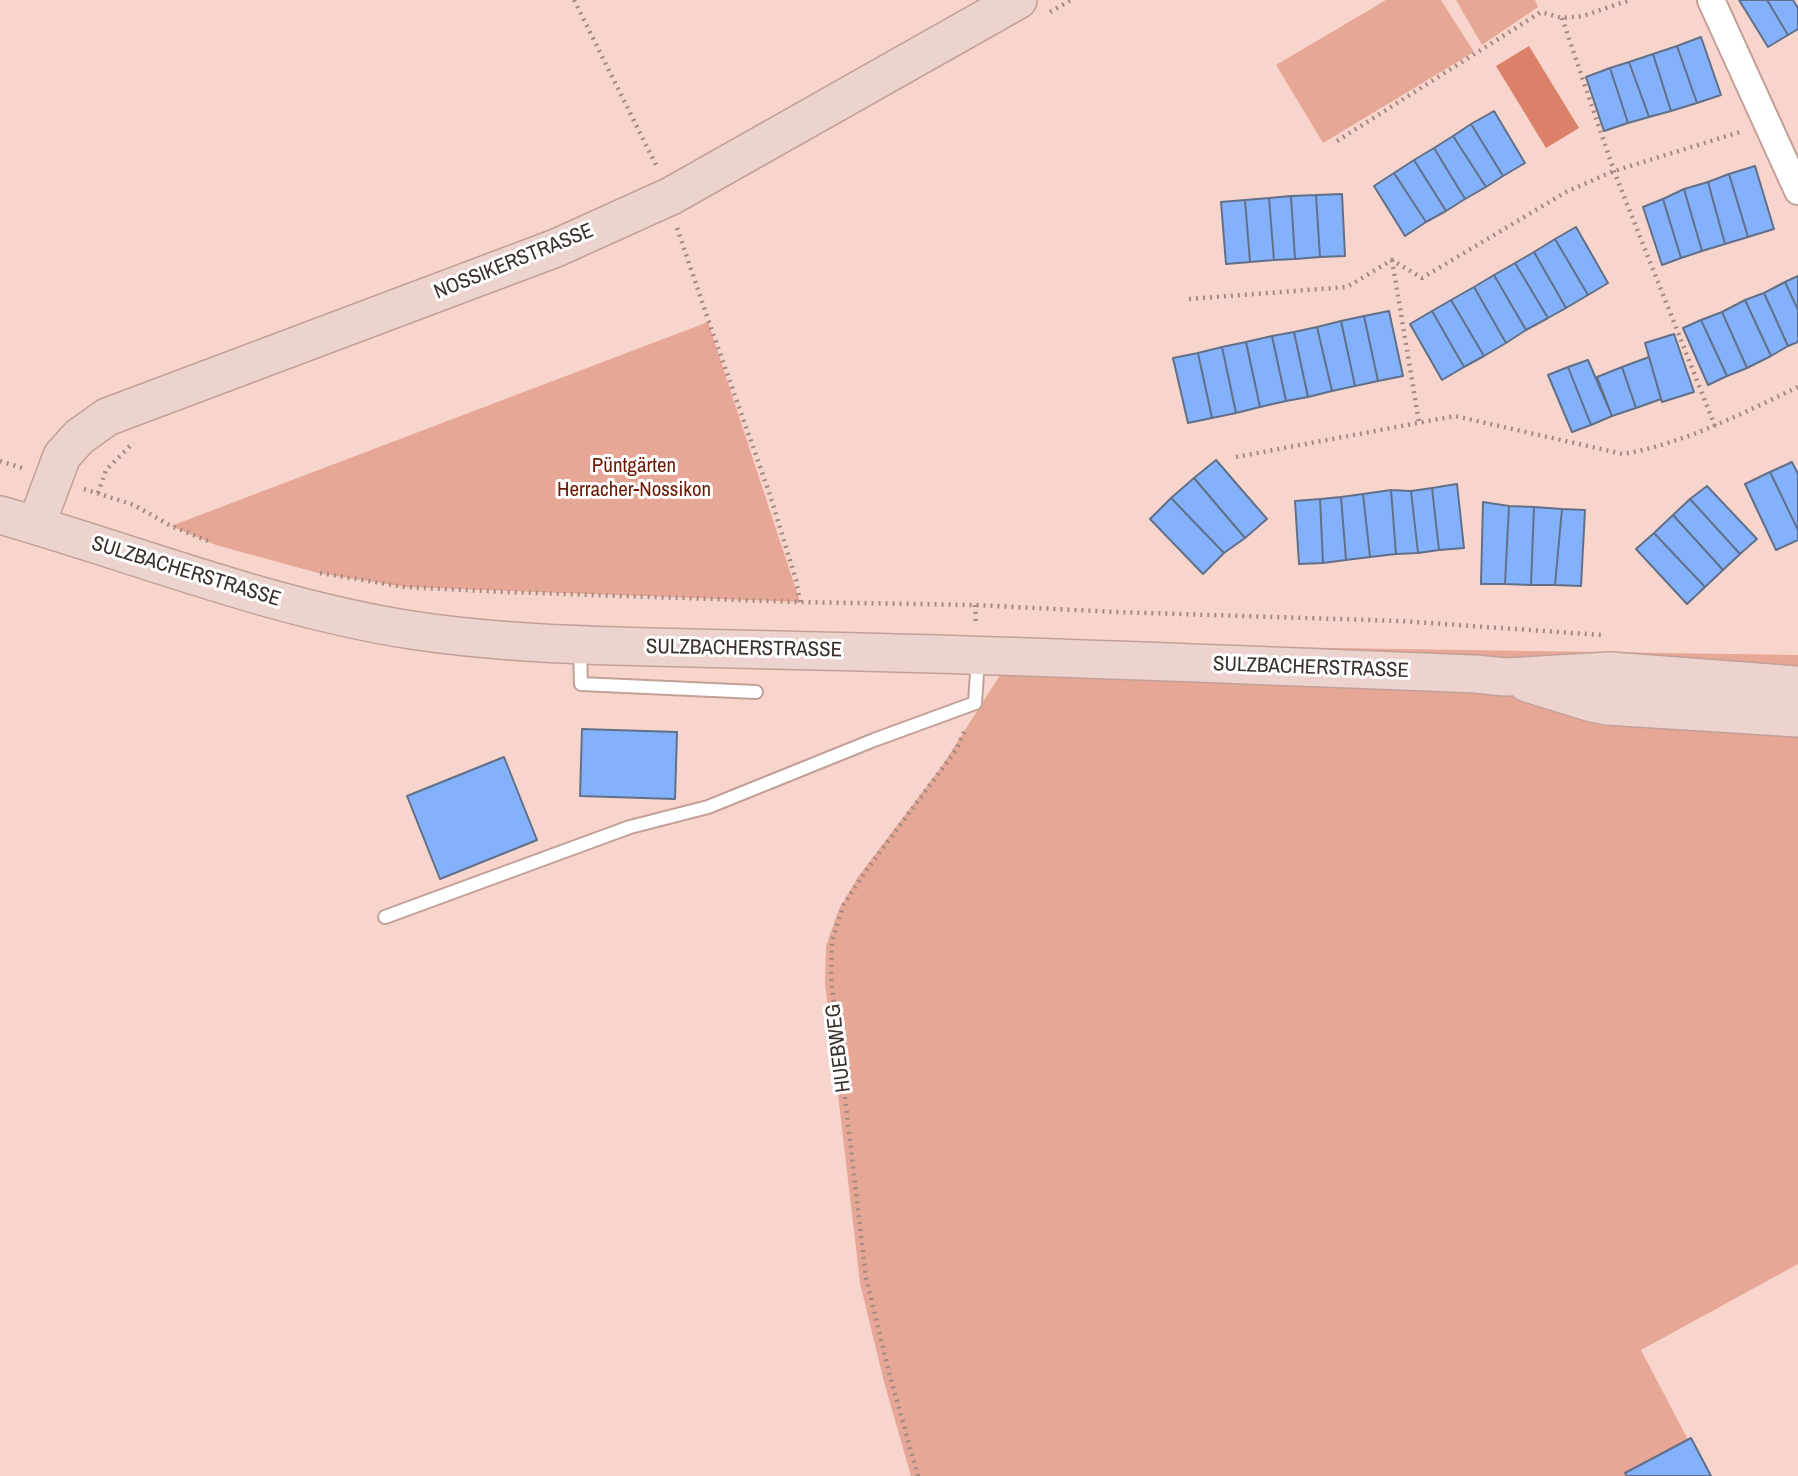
<!DOCTYPE html>
<html>
<head>
<meta charset="utf-8">
<style>
	body { margin:0 }
	canvas { display:block; background:#f8d5cc }
</style>
</head>
<body>
<canvas width="1798" height="1476"></canvas>
<script>
const ctx = document.querySelector('canvas').getContext('2d');
ctx.lineJoin = 'round';
function fill(path, color) { ctx.fillStyle = color; ctx.fill(path, 'evenodd'); }
function stroke(path, color, width, dash) { ctx.strokeStyle = color; ctx.lineWidth = width; ctx.lineCap = dash ? 'butt' : 'round'; ctx.setLineDash(dash || []); ctx.stroke(path); }
function label(font, color, halo, rows, align = 'center') {
  ctx.font = font + ' "Archivo Narrow",sans-serif'; ctx.lineWidth = 6; ctx.setLineDash([]); ctx.textBaseline = 'middle'; ctx.strokeStyle = halo; ctx.fillStyle = color; for (const [text, x, y, turn = 0] of rows) {
    ctx.save(); ctx.translate(x, y); ctx.rotate((+turn || 0) * Math.PI / 180); ctx.textAlign = isNaN(turn) ? turn : align; if (halo) ctx.strokeText(text, 0, 0); ctx.fillText(text, 0, 0); ctx.restore();
  }
}
fill(new Path2D(`
	M 1386,0 L 1441,0 L 1474,52 L 1323,143 L 1276,65 Z
	M 1456,0 L 1535,0 L 1538,7 L 1482,45 Z
	M 708,322 L 800,602 L 405,587 L 318,573 L 216,545 L 171,526 Z
	M 1067,644 L 1798,655 L 1798,1264 L 1641,1350 L 1707,1476 L 911,1476 L 884,1382 L 860,1283 L 825,983 L 826,946 L 839,909 L 858,877 L 942,766 L 1009,661 Z`), '#e7a796');
fill(new Path2D(`
	M 1529,46 L 1579,128 L 1546,148 L 1496,66 Z`), '#db816a');
const building = new Path2D(`
	M 1739,0 L 1767,0 L 1788,35 L 1768,47 Z
	M 1767,0 L 1793,0 L 1798,8 L 1798,29 L 1788,35 Z
	M 1701,37 L 1721,95 L 1697,103 L 1677,46 Z
	M 1677,46 L 1697,103 L 1671,111 L 1653,54 Z
	M 1653,54 L 1671,111 L 1649,117 L 1629,62 Z
	M 1629,62 L 1649,117 L 1628,123 L 1610,68 Z
	M 1610,68 L 1628,123 L 1604,131 L 1586,77 Z
	M 1494,111 L 1525,163 L 1503,176 L 1471,124 Z
	M 1471,124 L 1503,176 L 1486,187 L 1453,136 Z
	M 1453,136 L 1486,187 L 1465,199 L 1434,148 Z
	M 1434,148 L 1465,199 L 1446,211 L 1414,160 Z
	M 1414,160 L 1446,211 L 1426,222 L 1394,173 Z
	M 1755,166 L 1774,229 L 1748,237 L 1729,174 Z
	M 1394,173 L 1426,222 L 1405,236 L 1374,186 Z
	M 1729,174 L 1748,237 L 1725,244 L 1708,182 Z
	M 1708,182 L 1725,244 L 1702,251 L 1684,189 Z
	M 1684,189 L 1702,251 L 1681,258 L 1663,199 Z
	M 1342,194 L 1345,256 L 1320,257 L 1316,195 Z
	M 1316,195 L 1320,257 L 1295,259 L 1291,196 Z
	M 1291,196 L 1295,259 L 1274,260 L 1269,198 Z
	M 1269,198 L 1274,260 L 1250,262 L 1245,200 Z
	M 1663,199 L 1681,258 L 1662,265 L 1643,207 Z
	M 1245,200 L 1250,262 L 1226,264 L 1221,202 Z
	M 1576,227 L 1608,283 L 1588,295 L 1555,239 Z
	M 1555,239 L 1588,295 L 1566,308 L 1534,252 Z
	M 1534,252 L 1566,308 L 1548,318 L 1515,263 Z
	M 1515,263 L 1548,318 L 1526,330 L 1494,275 Z
	M 1494,275 L 1526,330 L 1506,343 L 1474,287 Z
	M 1798,276 L 1798,310 L 1785,282 Z
	M 1785,282 L 1798,310 L 1798,342 L 1788,346 L 1764,293 Z
	M 1474,287 L 1506,343 L 1484,356 L 1451,300 Z
	M 1764,293 L 1788,346 L 1771,356 L 1745,300 Z
	M 1451,300 L 1484,356 L 1464,367 L 1432,311 Z
	M 1745,300 L 1771,356 L 1747,368 L 1722,312 Z
	M 1389,311 L 1403,376 L 1378,381 L 1364,316 Z
	M 1432,311 L 1464,367 L 1442,380 L 1410,324 Z
	M 1722,312 L 1747,368 L 1727,376 L 1701,320 Z
	M 1364,316 L 1378,381 L 1355,386 L 1341,321 Z
	M 1701,320 L 1727,376 L 1708,385 L 1683,328 Z
	M 1341,321 L 1355,386 L 1332,391 L 1317,327 Z
	M 1317,327 L 1332,391 L 1308,397 L 1294,332 Z
	M 1294,332 L 1308,397 L 1286,401 L 1272,336 Z
	M 1674,334 L 1694,392 L 1662,402 L 1645,343 Z
	M 1272,336 L 1286,401 L 1260,407 L 1246,342 Z
	M 1246,342 L 1260,407 L 1236,413 L 1222,347 Z
	M 1222,347 L 1236,413 L 1212,418 L 1198,353 Z
	M 1198,353 L 1212,418 L 1188,423 L 1173,358 Z
	M 1649,357 L 1661,399 L 1636,408 L 1622,367 Z
	M 1588,360 L 1612,416 L 1591,425 L 1568,367 Z
	M 1568,367 L 1591,425 L 1572,432 L 1548,375 Z
	M 1622,367 L 1636,408 L 1612,416 L 1597,377 Z
	M 1216,460 L 1267,519 L 1245,538 L 1194,478 Z
	M 1792,462 L 1798,474 L 1798,530 L 1770,472 Z
	M 1770,472 L 1798,530 L 1798,540 L 1776,550 L 1745,484 Z
	M 1194,478 L 1245,538 L 1224,553 L 1171,498 Z
	M 1457,484 L 1464,548 L 1439,550 L 1432,488 Z
	M 1707,486 L 1757,539 L 1740,554 L 1690,499 Z
	M 1432,488 L 1439,550 L 1418,553 L 1411,491 Z
	M 1391,490 L 1411,491 L 1418,553 L 1396,554 Z
	M 1391,490 L 1396,554 L 1370,557 L 1363,494 Z
	M 1363,494 L 1370,557 L 1346,560 L 1341,497 Z
	M 1341,497 L 1346,560 L 1323,563 L 1320,499 Z
	M 1171,498 L 1224,553 L 1203,574 L 1150,519 Z
	M 1320,499 L 1323,563 L 1299,564 L 1295,501 Z
	M 1690,499 L 1740,554 L 1723,570 L 1673,515 Z
	M 1483,502 L 1509,506 L 1505,584 L 1481,584 Z
	M 1509,506 L 1534,507 L 1531,585 L 1505,584 Z
	M 1534,507 L 1562,509 L 1555,585 L 1531,585 Z
	M 1562,509 L 1585,510 L 1581,586 L 1555,585 Z
	M 1673,515 L 1723,570 L 1705,587 L 1654,533 Z
	M 1654,533 L 1705,587 L 1687,604 L 1636,549 Z
	M 582,729 L 677,732 L 675,799 L 580,796 Z
	M 504,757 L 537,840 L 440,879 L 407,796 Z
	M 1691,1438 L 1711,1476 L 1627,1476 L 1625,1473 Z`);
fill(building, '#84b1fb');
stroke(building, '#617088', 2);
const lane = new Path2D(`
	M 580,649 L 581,684 L 756,692
	M 385,917 L 630,827 L 708,807 L 874,740 L 975,703 L 978,659`);
const street = new Path2D(`
	M 1711,0 L 1798,191`);
const secondary = new Path2D(`
	M 0,515 C 137,554 270,608 411,630 C 490,642 570,645 650,647 C 720,649 790,650 860,652 C 1065,657 1270,666 1475,674 L 1506,677 L 1610,671 L 1798,685
	M 36,525 L 62,456 L 79,437 L 107,417 L 556,248 L 671,196 L 1018,0
	M 1527,683 L 1592,703 L 1607,706 L 1798,718`);
stroke(lane, '#c2a098', 16);
stroke(street, '#c2a098', 30);
stroke(secondary, '#c2a098', 40);
stroke(new Path2D(`
	M 574,0 L 657,167
	M 1050,12 L 1071,0
	M 1562,18 L 1614,171 L 1715,426
	M 1337,141 L 1541,12 L 1562,18 L 1583,16 L 1630,0
	M 677,228 L 709,322 L 770,495 L 796,580 L 800,602
	M 1392,260 L 1419,422
	M 1189,299 L 1347,287 L 1392,260 L 1422,278 L 1566,192 L 1614,171 L 1740,132
	M 1236,457 L 1455,416 L 1623,454 C 1683,444 1743,413 1798,387
	M 0,461 L 22,468
	M 84,489 L 134,505 L 171,526 L 208,541
	M 98,493 L 106,470 L 130,446
	M 320,573 L 405,587 L 505,592 L 800,602 L 975,605 L 1117,612 L 1401,621 L 1601,635
	M 975,605 L 976,623
	M 918,1476 L 890,1376 L 866,1278 L 831,977 L 832,941 L 844,904 L 865,872 L 956,750 L 965,730`), '#a38a83', 4.5, [2, 5]);
stroke(lane, '#fff', 12);
stroke(street, '#fff', 26);
stroke(secondary, '#edd3cd', 37);
label('21px', '#3d302c', '#fff', [
	["NOSSIKERSTRASSE",514,262,-22],
	["SULZBACHERSTRASSE",186,572,17],
	["SULZBACHERSTRASSE",744,649,1],
	["SULZBACHERSTRASSE",1311,668,2],
	["HUEBWEG",839,1048,-97]
]);
label('21px', '#6b1b05', '#fff', [
	["Püntgärten",634,466],
	["Herracher-Nossikon",634,490]
]);
</script>
</body>
</html>
